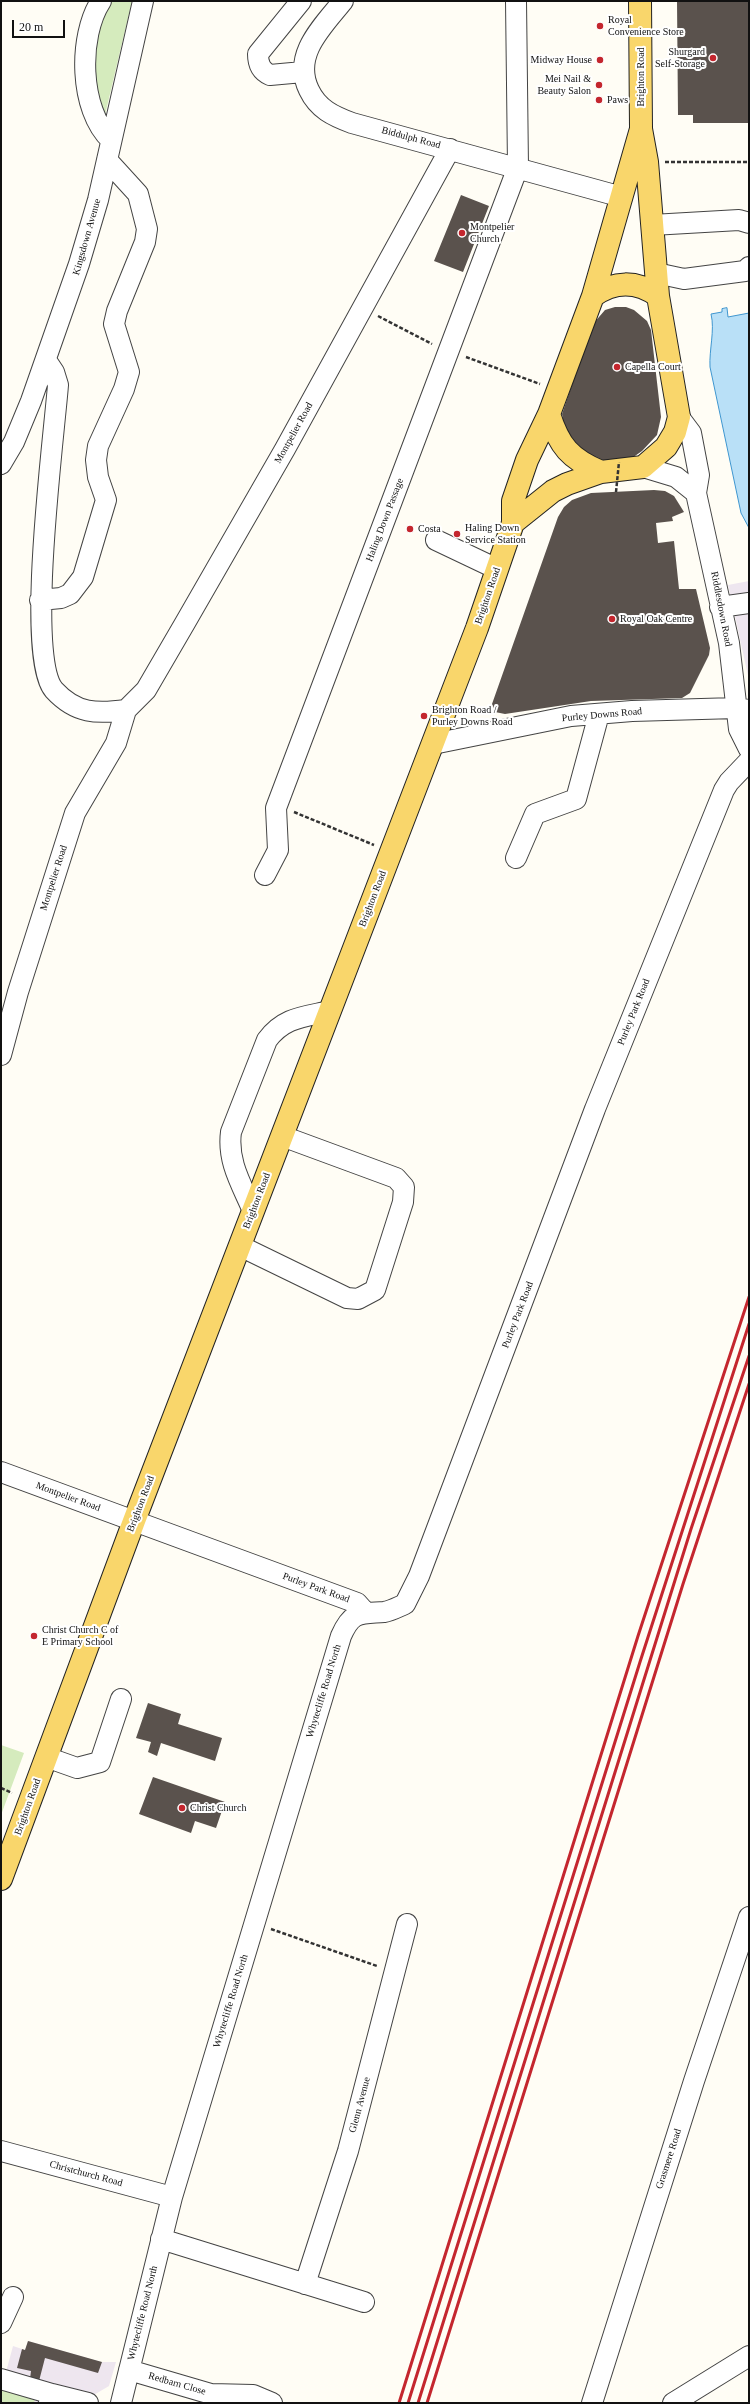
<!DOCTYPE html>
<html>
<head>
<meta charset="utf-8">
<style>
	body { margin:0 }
	#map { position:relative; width:750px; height:2404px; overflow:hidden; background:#fffdf5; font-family:"Times New Roman",serif }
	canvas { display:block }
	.frame { position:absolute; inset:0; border:2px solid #111; pointer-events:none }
	.scale { position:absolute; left:12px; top:20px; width:53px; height:18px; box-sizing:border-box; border:2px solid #111; border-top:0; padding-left:5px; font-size:12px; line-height:14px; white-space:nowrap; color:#111; -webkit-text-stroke:3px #fff; paint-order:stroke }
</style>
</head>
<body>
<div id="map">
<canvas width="750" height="2404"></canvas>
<div class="frame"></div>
<div class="scale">20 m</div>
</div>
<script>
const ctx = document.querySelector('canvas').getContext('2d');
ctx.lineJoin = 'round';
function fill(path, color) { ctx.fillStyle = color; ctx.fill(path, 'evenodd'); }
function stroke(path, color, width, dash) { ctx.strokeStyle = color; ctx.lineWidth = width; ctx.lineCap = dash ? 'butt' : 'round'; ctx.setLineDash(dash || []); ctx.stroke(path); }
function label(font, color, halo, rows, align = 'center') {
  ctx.font = font + ' "Times New Roman",serif'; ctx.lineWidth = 4; ctx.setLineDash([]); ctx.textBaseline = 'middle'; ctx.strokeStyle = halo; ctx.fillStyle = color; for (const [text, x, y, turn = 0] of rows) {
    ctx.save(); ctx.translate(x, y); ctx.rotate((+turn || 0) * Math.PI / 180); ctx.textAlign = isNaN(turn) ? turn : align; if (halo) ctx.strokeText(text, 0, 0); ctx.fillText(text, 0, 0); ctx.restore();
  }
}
fill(new Path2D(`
	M 749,581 L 749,680 L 728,585 Z
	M 28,2341 L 101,2362 L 116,2362 L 109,2386 L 92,2396 L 89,2403 L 1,2403 L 6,2372 L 13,2346 L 25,2350 Z`), '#eee6ef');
fill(new Path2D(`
	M 110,1 L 132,1 L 105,115 L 101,113 L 92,75 L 95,34 Z
	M 1,1745 L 24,1753 L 1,1815 Z
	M 1,2388 L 35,2399 L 34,2403 L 1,2403 Z`), '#d5ebbd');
const water = new Path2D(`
	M 727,308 L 728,317 L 749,313 L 749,528 L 741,513 L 710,367 C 709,350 715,330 711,314 L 722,312 L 722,309 Z`);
fill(water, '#b9e0f7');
stroke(water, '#3f96cf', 1);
fill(new Path2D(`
	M 677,1 L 749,1 L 749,123 L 693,123 L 693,115 L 678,115 Z
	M 461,195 L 489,206 L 463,272 L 434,261 Z
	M 615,307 L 626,307 L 634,310 L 647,321 L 651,330 L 661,417 L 657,435 L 642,451 L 632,458 L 599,461 L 572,444 L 564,425 L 562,414 L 593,324 L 605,310 Z
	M 654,490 L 665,491 L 674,496 L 684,512 L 672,517 L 673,521 L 656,523 L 658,543 L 674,541 L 679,589 L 696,589 L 710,648 L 709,655 L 690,693 L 682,698 L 591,701 L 505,714 L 495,712 L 492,704 L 558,517 L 564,507 L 572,500 L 591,493 Z
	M 148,1703 L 181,1714 L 178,1724 L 222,1738 L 215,1761 L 161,1743 L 157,1756 L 148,1752 L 151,1742 L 136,1738 Z
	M 153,1777 L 225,1802 L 216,1828 L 195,1821 L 191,1833 L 139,1814 Z
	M 28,2341 L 102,2362 L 98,2373 L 45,2358 L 39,2381 L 30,2379 L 31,2371 L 17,2368 L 22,2349 L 25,2350 Z`), '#5a524d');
const minor = new Path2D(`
	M 101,1 C 78,36 79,110 111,140
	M 301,1 L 258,54 C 258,64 261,71 270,75 L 303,72
	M 343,1 C 322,27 292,55 309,90 C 318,109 333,116 352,123 L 622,197
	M 652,225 L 739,220 L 749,223
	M 656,273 L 684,279 L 745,271 L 749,267
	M 46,360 L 54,372 L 58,385 C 54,437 25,657 54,690 C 76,714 97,714 126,710
	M 679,417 L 691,433 L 699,475 L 696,493 L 729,643 L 739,729 L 749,749
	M 1,464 L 14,442 L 31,401 L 79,264 L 98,200 L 143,1
	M 643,467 L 676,477 L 696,493
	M 436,540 L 497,569
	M 40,600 L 61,598 L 70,594 L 83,577 L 106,500 L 98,477 L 96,460 L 98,446 L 124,389 L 129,372 L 114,324 L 117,311 L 145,242 L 147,229 L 138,194 L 107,160
	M 720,607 L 749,603
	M 433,744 L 571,716 L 632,711 L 736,708 L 749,710
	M 516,858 L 535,814 L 576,799 L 599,714
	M 265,875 L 278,850 L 276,808 L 518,167 L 516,1
	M 1,1055 L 18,992 L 75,813 L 116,743 L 126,710 L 146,690 L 185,623 L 285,449 L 450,149
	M 253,1211 C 242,1185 227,1162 231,1132 L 267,1040 C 284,1017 304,1017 330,1011
	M 240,1246 L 347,1298 L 358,1299 L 375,1290 L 403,1202 L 404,1187 L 396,1178 L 282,1136
	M 1,1472 L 357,1603 L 365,1612
	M 46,1757 L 77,1768 L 100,1762 L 121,1699
	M 1,2151 L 172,2197
	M 161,2239 L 364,2302
	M 305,2284 L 348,2151 L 407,1924
	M 1,2323 L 13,2297
	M 129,2370 L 211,2394 L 253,2395 L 272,2403
	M 1,2379 L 52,2394
	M 49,2403 L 52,2394 L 88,2403
	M 121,2403 L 172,2197 L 341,1636 C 352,1611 359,1614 384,1612 C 391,1611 398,1607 405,1604 L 419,1576 L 595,1109 L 724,790 L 729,782 L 749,761
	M 592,2403 L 694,2081 L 749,1917
	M 673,2403 L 749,2356`);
const major = new Path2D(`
	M 593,296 C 614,281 636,280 658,296
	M 549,414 C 559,446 570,459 601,472
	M 513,523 L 553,491 L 567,484 L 601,472 L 643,467 L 666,447 L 675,432 L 679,417 L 658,296 L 647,162 L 641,129 L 640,1
	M 1,1879 L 134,1521 L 477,628 L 513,523 L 513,501 L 527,460 L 549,414 L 593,296 L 641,129`);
stroke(minor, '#444', 22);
stroke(major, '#222', 24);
stroke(new Path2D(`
	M 665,162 L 749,162
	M 378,316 L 432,344
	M 466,357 L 540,384
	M 294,812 L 374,845
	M 1,1788 L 12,1793
	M 271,1929 L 377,1966`), '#333', 2.5, [4, 2]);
stroke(minor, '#fff', 20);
stroke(major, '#f9d66b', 22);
stroke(new Path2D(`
	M 399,2403 L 638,1636 L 749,1297
	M 408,2403 L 640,1662 L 749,1324
	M 418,2403 L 691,1529 L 749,1356
	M 427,2403 L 683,1584 L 749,1384`), '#c4262e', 3);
stroke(new Path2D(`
	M 616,492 L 619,462`), '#333', 2.5, [4, 2]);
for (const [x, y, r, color] of [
	[600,26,4,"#c4262e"],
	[713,58,4,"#c4262e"],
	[600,60,4,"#c4262e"],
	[599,85,4,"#c4262e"],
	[599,100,4,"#c4262e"],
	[462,233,4,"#c4262e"],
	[617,367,4,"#c4262e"],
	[410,529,4,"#c4262e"],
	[457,534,4,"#c4262e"],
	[612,619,4,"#c4262e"],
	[424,716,4,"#c4262e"],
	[34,1636,4,"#c4262e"],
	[182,1808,4,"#c4262e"]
]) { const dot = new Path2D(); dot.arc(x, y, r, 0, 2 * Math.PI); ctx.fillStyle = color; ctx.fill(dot); stroke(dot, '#fff', 1.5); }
label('10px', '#111', '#fff', [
	["Royal",608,20],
	["Convenience Store",608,32],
	["Shurgard",705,52,"right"],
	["Self-Storage",705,64,"right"],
	["Midway House",592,60,"right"],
	["Mei Nail &",591,79,"right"],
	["Beauty Salon",591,91,"right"],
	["Paws",607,100],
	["Montpelier",470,227],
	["Church",470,239],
	["Capella Court",625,367],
	["Haling Down",465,528],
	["Service Station",465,540],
	["Costa",418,529],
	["Royal Oak Centre",620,619],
	["Brighton Road /",432,710],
	["Purley Downs Road",432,722],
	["Christ Church C of",42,1630],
	["E Primary School",42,1642],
	["Christ Church",190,1808]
], 'left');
label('10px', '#111', '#fff', [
	["Brighton Road",641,77,-90],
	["Biddulph Road",411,138,15],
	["Kingsdown Avenue",87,237,-74],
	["Montpelier Road",294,433,-61],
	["Haling Down Passage",385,520,-69],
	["Brighton Road",488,596,-71],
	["Riddlesdown Road",721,609,79],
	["Purley Downs Road",602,715,-5],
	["Montpelier Road",54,878,-72],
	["Brighton Road",373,899,-69],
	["Purley Park Road",634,1012,-68],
	["Brighton Road",257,1201,-69],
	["Purley Park Road",518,1315,-69],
	["Montpelier Road",68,1497,20],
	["Brighton Road",141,1504,-69],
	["Purley Park Road",316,1588,20],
	["Whytecliffe Road North",324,1691,-73],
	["Brighton Road",28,1807,-70],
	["Whytecliffe Road North",231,2001,-73],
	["Glenn Avenue",360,2105,-75],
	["Grasmere Road",669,2159,-72],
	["Christchurch Road",86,2174,15],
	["Whytecliffe Road North",143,2313,-76],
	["Redbarn Close",177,2384,16]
]);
</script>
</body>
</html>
